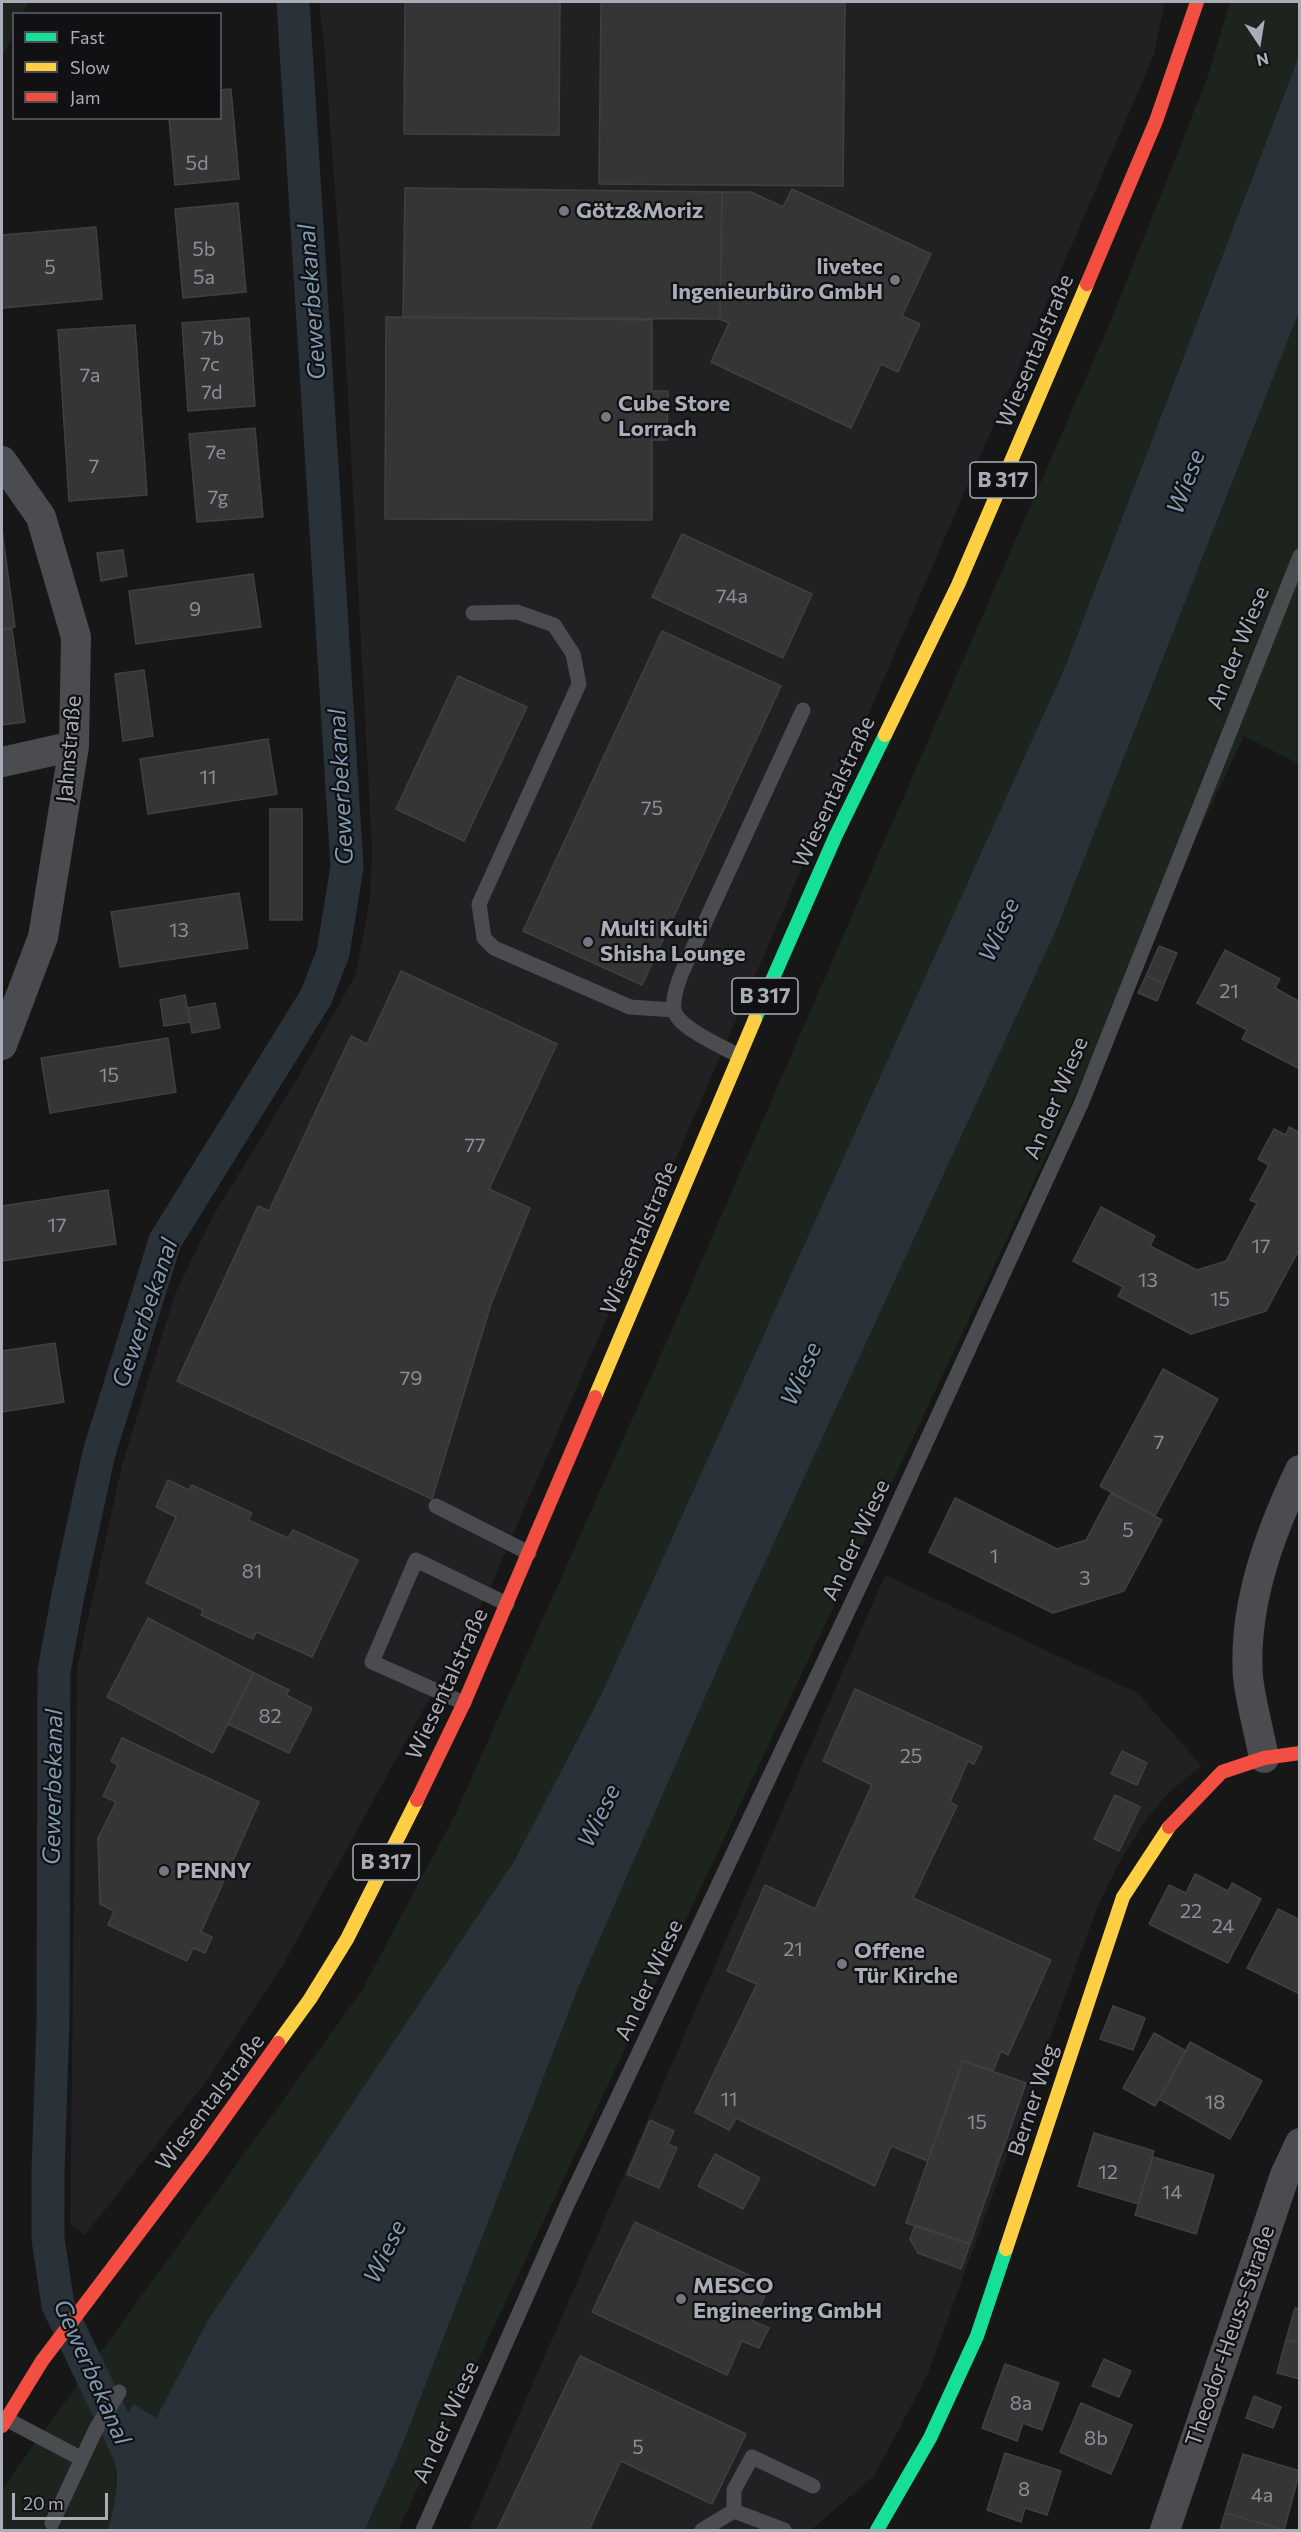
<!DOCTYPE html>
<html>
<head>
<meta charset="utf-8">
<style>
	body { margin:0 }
	#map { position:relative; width:1301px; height:2532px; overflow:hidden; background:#171717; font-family:Commissioner,sans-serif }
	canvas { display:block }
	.frame { position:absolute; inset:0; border:3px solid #a8adb8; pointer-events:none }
	.legend { position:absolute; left:12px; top:12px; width:210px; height:108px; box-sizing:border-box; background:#111113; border:2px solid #4d4f55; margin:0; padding:8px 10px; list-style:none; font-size:18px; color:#a8adb8 }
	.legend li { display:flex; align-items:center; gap:12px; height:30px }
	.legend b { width:30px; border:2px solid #4d4f55 }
	.north { position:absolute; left:1229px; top:12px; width:60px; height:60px; -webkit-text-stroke:4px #111113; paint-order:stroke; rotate:168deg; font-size:16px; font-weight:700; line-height:24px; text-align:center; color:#a8adb8 }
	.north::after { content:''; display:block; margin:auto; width:21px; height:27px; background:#a8adb8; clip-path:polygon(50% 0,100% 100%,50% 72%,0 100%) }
	.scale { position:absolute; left:12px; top:2493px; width:96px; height:27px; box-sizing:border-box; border:3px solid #a8adb8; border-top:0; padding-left:8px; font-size:18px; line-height:21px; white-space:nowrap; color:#a8adb8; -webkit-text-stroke:4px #111113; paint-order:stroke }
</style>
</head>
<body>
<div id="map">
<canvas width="1301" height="2532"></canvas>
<div class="frame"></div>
<ul class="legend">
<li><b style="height:8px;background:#16e098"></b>Fast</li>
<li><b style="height:8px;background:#ffcf43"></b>Slow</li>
<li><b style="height:8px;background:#f24e42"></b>Jam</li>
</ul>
<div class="north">N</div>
<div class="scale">20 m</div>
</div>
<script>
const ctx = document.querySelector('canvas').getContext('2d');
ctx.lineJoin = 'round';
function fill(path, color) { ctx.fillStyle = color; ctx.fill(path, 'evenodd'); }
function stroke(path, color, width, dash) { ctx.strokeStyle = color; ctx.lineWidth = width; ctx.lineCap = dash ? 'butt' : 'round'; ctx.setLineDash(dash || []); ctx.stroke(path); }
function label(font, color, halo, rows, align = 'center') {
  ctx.font = font + ' Commissioner,sans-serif'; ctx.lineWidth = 4.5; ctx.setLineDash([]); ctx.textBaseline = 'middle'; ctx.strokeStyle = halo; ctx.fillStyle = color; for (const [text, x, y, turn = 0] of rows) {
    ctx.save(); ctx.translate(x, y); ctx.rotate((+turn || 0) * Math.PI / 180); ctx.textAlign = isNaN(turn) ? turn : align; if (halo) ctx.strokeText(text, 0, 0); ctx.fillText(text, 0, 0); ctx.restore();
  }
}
fill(new Path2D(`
	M 319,2 L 1165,2 L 1154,55 L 489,1590 L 283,1965 L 205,2083 L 85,2235 L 70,2224 L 77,1668 L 122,1465 L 175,1294 L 213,1216 L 300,1074 L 356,974 L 370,898 L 372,847 L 342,286 L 325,56 Z
	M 885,1575 L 1137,1693 L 1202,1766 L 1170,1791 L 1145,1821 L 1119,1863 L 1097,1908 L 927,2376 L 874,2476 L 811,2530 L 469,2530 Z`), '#212123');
fill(new Path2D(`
	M 2,2 L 29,2 L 23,13 L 14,14 L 13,34 L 2,58 Z
	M 1230,2 L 1299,2 L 1299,56 L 1065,667 L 602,1693 L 513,1863 L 208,2320 L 156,2418 L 115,2456 L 116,2497 L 108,2530 L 2,2530 L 2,2489 L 361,1992 L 454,1817 L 652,1375 L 1110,323 L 1208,76 Z
	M 1299,312 L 1299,764 L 1244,736 L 398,2530 L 365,2530 L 402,2446 L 576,1993 L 745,1606 L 1057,928 Z`), '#1d241e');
fill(new Path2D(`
	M 1299,56 L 1299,312 L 1057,928 L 745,1606 L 576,1993 L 402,2446 L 365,2530 L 108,2530 C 115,2503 124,2470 107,2445 L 134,2404 L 156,2418 L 208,2320 L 513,1863 L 602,1693 L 1065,667 Z`), '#2a3239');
stroke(new Path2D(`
	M 166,2530 L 58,2305 L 48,2239 L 48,2172 L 53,2021 L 54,1671 L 68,1595 L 99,1453 L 165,1241 L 316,997 L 333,953 L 347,867 L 293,2`), '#2a3239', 33);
const building = new Path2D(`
	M 405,2 L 560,2 L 559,135 L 404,134 Z
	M 601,2 L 845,2 L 843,186 L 599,184 Z
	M 231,89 L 239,179 L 175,185 L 169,118 L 220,118 L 220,90 Z
	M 405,188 L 722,192 L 720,319 L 403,317 Z
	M 792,189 L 931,254 L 902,316 L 920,324 L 898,372 L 881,364 L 851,428 L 711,362 L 729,323 L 720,319 L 722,192 L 751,192 L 783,207 Z
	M 238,203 L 246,292 L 183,298 L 175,209 Z
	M 96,227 L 102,299 L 2,308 L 2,235 Z
	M 386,317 L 652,320 L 652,391 L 668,391 L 667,440 L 652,440 L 652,520 L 385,519 Z
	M 249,318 L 255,406 L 188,411 L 182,323 Z
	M 135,325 L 147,495 L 69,501 L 58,330 Z
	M 255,428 L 263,517 L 197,522 L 189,434 Z
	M 2,530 L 15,627 L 2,629 Z
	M 682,534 L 812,594 L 783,658 L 652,597 Z
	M 123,550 L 127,576 L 101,581 L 97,553 Z
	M 253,574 L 261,627 L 136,644 L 129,591 Z
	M 12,629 L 25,722 L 2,725 L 2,630 Z
	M 662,631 L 781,686 L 642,985 L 523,931 Z
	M 144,670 L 153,736 L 123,741 L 115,674 Z
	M 458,676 L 527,707 L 464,841 L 396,809 Z
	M 268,739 L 277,794 L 148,814 L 140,759 Z
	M 270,809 L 302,809 L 302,920 L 270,920 Z
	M 239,893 L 248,948 L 120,967 L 111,912 Z
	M 1159,946 L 1177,953 L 1164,984 L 1146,976 Z
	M 1225,950 L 1280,979 L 1275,988 L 1300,1002 L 1300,1069 L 1242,1039 L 1247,1030 L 1197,1003 Z
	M 401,971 L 557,1044 L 489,1189 L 530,1208 L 491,1304 L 432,1499 L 177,1381 L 258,1206 L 269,1211 L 351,1036 L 367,1044 Z
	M 1146,976 L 1164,984 L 1157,1001 L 1138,993 Z
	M 185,995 L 190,1022 L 164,1026 L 160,1000 Z
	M 215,1003 L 220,1028 L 192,1033 L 188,1008 Z
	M 168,1038 L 176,1092 L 50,1113 L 41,1058 Z
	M 1289,1127 L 1300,1133 L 1300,1248 L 1266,1311 L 1191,1334 L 1118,1296 L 1123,1287 L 1073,1261 L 1101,1207 L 1155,1236 L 1150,1246 L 1197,1270 L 1226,1261 L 1257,1203 L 1250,1200 L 1269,1165 L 1258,1159 L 1274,1129 L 1286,1135 Z
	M 108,1190 L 116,1244 L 2,1261 L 2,1206 Z
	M 55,1343 L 64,1402 L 2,1412 L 2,1351 Z
	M 1163,1369 L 1218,1399 L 1155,1516 L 1100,1486 Z
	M 168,1480 L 189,1490 L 192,1485 L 252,1513 L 248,1520 L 288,1538 L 293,1530 L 358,1560 L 312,1657 L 256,1632 L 253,1639 L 201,1615 L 203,1610 L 146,1583 L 176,1517 L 156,1507 Z
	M 1111,1493 L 1162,1520 L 1124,1591 L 1053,1613 L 929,1552 L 955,1498 L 1057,1549 L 1086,1540 Z
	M 148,1618 L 254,1673 L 213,1753 L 107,1697 Z
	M 254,1673 L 289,1690 L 286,1695 L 312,1708 L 289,1753 L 228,1724 Z
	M 855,1689 L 982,1747 L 974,1764 L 968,1761 L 950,1802 L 957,1806 L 913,1898 L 1051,1960 L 1008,2055 L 1001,2051 L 993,2071 L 963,2061 L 928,2161 L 891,2146 L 875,2186 L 736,2118 L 729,2130 L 695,2112 L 757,1984 L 727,1971 L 765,1885 L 815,1909 L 872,1785 L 823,1761 Z
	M 122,1738 L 259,1802 L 201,1932 L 212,1937 L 205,1953 L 193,1948 L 187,1961 L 108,1925 L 114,1911 L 100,1904 L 98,1838 L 116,1802 L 103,1796 L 118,1765 L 111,1761 Z
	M 1122,1751 L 1147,1763 L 1137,1785 L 1111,1774 Z
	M 1115,1795 L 1140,1807 L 1119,1851 L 1094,1839 Z
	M 1195,1874 L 1228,1891 L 1232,1883 L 1261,1899 L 1228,1963 L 1149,1924 L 1169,1885 L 1186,1893 Z
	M 1278,1909 L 1300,1920 L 1300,1994 L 1247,1968 Z
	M 1113,2006 L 1145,2018 L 1133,2050 L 1100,2039 Z
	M 1154,2033 L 1186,2051 L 1155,2106 L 1123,2088 Z
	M 1190,2042 L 1262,2081 L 1230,2139 L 1159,2099 Z
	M 963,2061 L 1026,2083 L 970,2244 L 906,2223 Z
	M 650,2120 L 674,2131 L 668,2144 L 677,2148 L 659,2188 L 627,2174 Z
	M 1094,2133 L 1154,2151 L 1138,2204 L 1078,2186 Z
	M 715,2154 L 760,2178 L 743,2209 L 698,2186 Z
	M 1153,2157 L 1214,2175 L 1196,2234 L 1135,2215 Z
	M 635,2222 L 770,2285 L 753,2321 L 769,2328 L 759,2348 L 742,2341 L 727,2375 L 592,2312 Z
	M 915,2225 L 970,2244 L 961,2269 L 918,2253 L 910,2239 Z
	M 1295,2308 L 1300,2309 L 1300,2343 L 1286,2340 Z
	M 1286,2340 L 1300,2343 L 1300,2379 L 1277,2373 Z
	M 580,2356 L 746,2434 L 712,2504 L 621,2461 L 589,2530 L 497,2530 Z
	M 1104,2359 L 1131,2371 L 1119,2397 L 1092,2386 Z
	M 1005,2364 L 1059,2383 L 1042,2430 L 1023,2423 L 1017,2441 L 982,2428 Z
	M 1254,2396 L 1281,2407 L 1273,2428 L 1246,2418 Z
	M 1081,2403 L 1132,2425 L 1111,2474 L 1060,2452 Z
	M 1005,2453 L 1061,2471 L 1047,2515 L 1025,2508 L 1021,2522 L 987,2510 Z
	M 1243,2454 L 1300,2471 L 1284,2530 L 1225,2513 Z
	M 1225,2513 L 1284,2530 L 1220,2530 Z`);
fill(building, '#353536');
stroke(building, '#3f4043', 1.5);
stroke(new Path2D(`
	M 473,613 L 517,612 L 554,625 L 573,654 L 579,684 L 479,904 L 484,938 L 494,948 L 630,1007 L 674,1010
	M 739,1056 C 723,1047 678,1028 674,1010 C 672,998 678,983 682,972 L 803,710
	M 436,1506 L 529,1553
	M 464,1703 L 372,1662 L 416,1560 L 507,1604
	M 6,2419 L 82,2459
	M 734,2511 L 734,2490 L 752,2457 L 813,2486
	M 52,2523 L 96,2429 L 119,2392
	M 423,2530 L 566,2207 L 873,1558 L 1081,1104 L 1300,556
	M 702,2530 L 734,2511 L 784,2530`), '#4b4c50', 15);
stroke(new Path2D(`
	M 2,461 L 41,517 L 76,637 L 74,746 L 43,937 L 2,1045
	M 2,762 L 74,746
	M 1264,1758 C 1259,1731 1251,1704 1248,1677 C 1243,1605 1270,1533 1300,1470
	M 1165,2530 L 1285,2175 L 1300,2143`), '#4b4c50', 30);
stroke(new Path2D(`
	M 755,1019 L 836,835 L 885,735
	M 877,2530 L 930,2438 L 977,2336 L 1006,2249`), '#16e098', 14);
stroke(new Path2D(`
	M 885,735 L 958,585 L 1087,284
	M 595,1397 L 755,1019
	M 278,2043 L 310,1999 L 347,1939 L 417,1800
	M 1006,2249 L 1123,1897 L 1169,1827`), '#ffcf43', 14);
stroke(new Path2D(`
	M 1087,284 L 1156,121 L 1197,2
	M 417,1800 L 464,1703 L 595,1397
	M 1169,1827 L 1222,1772 L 1264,1758 L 1300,1753
	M 2,2426 L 42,2361 L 203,2148 L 278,2043`), '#f24e42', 14);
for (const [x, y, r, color] of [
	[564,211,6,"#757880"],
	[895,280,6,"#757880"],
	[606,417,6,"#757880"],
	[588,942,6,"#757880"],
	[164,1871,6,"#757880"],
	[842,1964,6,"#757880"],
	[681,2299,6,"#757880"]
]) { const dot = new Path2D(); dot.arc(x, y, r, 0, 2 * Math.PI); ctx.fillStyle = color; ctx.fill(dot); stroke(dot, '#111113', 2); }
label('20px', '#8b8f98', null, [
	["5d",197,163],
	["5b",204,249],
	["5",50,267],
	["5a",204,277],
	["7b",213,338],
	["7c",210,364],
	["7a",90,375],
	["7d",212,392],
	["7e",216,452],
	["7",94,466],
	["7g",218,497],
	["74a",732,596],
	["9",195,609],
	["11",208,777],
	["75",652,808],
	["13",179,930],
	["21",1229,991],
	["15",109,1075],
	["77",475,1145],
	["17",57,1225],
	["17",1261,1246],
	["13",1148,1280],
	["15",1220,1299],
	["79",411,1378],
	["7",1159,1442],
	["5",1128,1530],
	["1",994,1556],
	["81",252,1571],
	["3",1085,1578],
	["82",270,1716],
	["25",911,1756],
	["22",1191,1911],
	["24",1223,1926],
	["21",793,1949],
	["11",729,2099],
	["18",1215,2102],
	["15",977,2122],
	["12",1108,2172],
	["14",1172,2192],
	["8a",1021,2403],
	["8b",1096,2438],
	["5",638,2447],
	["8",1024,2489],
	["4a",1262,2495]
]);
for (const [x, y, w] of [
	[1003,480,66],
	[765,996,66],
	[386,1862,66]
]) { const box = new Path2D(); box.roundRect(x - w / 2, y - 18, w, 36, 4.5); ctx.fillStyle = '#111113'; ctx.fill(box); stroke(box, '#a8adb8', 1.5); }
label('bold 21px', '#a8adb8', null, [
	["B 317",1003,480],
	["B 317",765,996],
	["B 317",386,1862]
]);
label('bold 22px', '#a8adb8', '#111113', [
	["Götz&Moriz",576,211],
	["livetec",883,267,"right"],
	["Ingenieurbüro GmbH",883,292,"right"],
	["Cube Store",618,404],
	["Lorrach",618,429],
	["Multi Kulti",600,929],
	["Shisha Lounge",600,954],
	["PENNY",176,1871],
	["Offene",854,1951],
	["Tür Kirche",854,1976],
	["MESCO",693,2286],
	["Engineering GmbH",693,2311]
], 'left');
label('22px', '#a8adb8', '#111113', [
	["Wiesentalstraße",1035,351,-67],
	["An der Wiese",1238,648,-68],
	["Jahnstraße",69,749,-85],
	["Wiesentalstraße",834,792,-65],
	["An der Wiese",1056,1098,-67],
	["Wiesentalstraße",639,1238,-67],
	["An der Wiese",856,1540,-65],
	["Wiesentalstraße",447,1684,-65],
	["An der Wiese",649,1980,-65],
	["Berner Weg",1033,2100,-72],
	["Wiesentalstraße",210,2102,-53],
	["Theodor-Heuss-Straße",1230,2336,-71],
	["An der Wiese",446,2422,-66]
]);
label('italic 24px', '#7f9bb3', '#111113', [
	["Gewerbekanal",312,302,-94],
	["Wiese",1186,482,-69],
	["Gewerbekanal",341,787,-93],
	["Wiese",999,930,-66],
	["Gewerbekanal",145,1313,-71],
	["Wiese",801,1374,-66],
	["Gewerbekanal",53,1787,-89],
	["Wiese",599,1816,-64],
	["Wiese",385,2252,-64],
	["Gewerbekanal",92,2372,66]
]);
</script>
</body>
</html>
